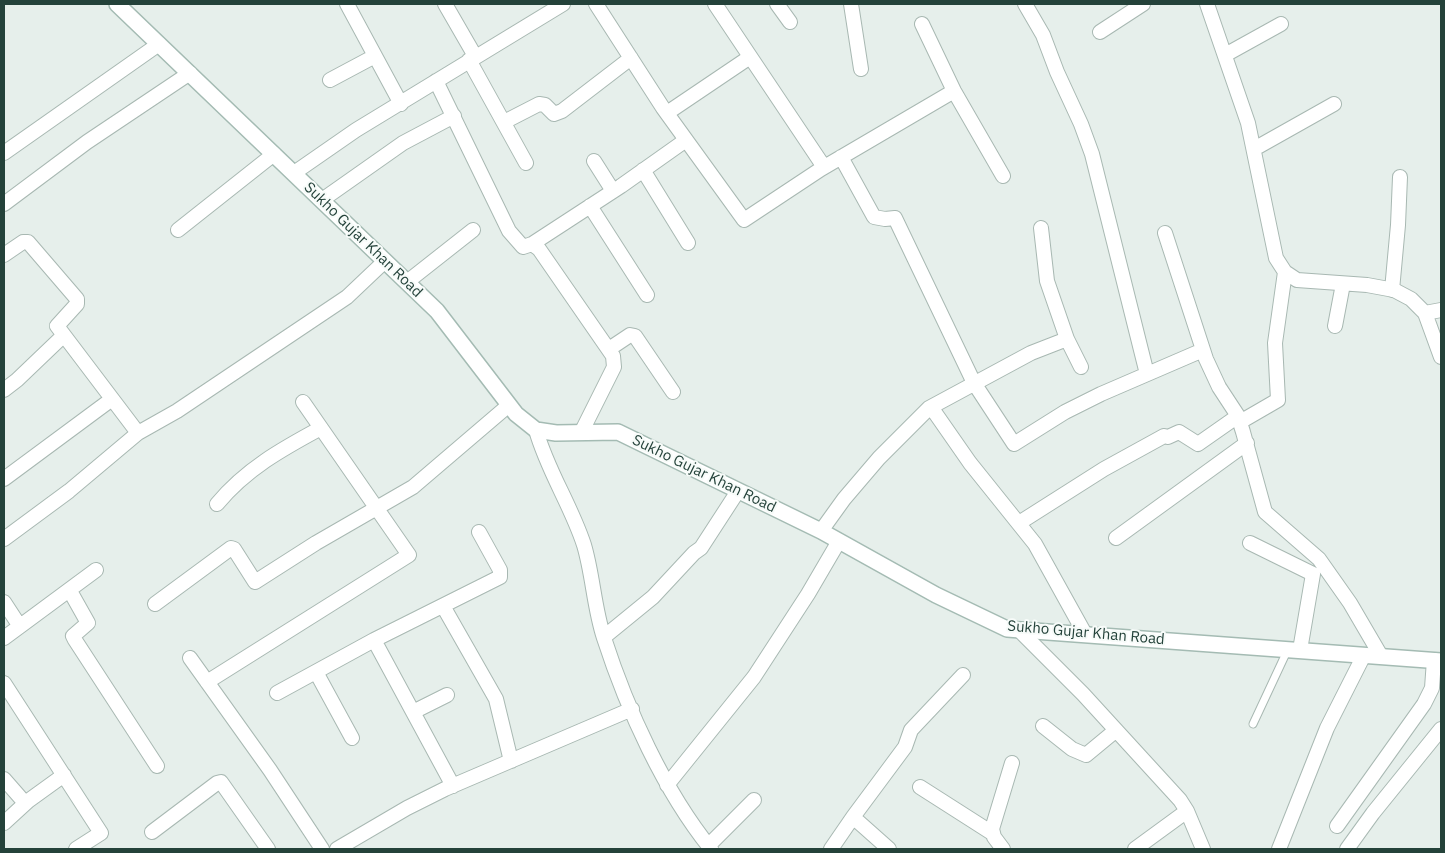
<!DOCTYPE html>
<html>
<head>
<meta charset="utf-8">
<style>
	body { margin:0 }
	#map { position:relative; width:1445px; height:853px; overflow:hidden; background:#e6efeb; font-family:"IBM Plex Sans",sans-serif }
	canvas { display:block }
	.frame { position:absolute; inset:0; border:5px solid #24423a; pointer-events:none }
</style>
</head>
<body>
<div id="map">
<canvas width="1445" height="853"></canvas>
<div class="frame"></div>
</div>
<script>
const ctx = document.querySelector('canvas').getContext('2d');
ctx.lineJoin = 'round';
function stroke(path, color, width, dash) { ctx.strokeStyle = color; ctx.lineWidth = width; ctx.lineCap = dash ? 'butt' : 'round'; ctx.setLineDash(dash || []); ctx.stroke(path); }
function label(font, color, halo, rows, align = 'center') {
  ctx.font = font + ' "IBM Plex Sans",sans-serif'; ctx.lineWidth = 4; ctx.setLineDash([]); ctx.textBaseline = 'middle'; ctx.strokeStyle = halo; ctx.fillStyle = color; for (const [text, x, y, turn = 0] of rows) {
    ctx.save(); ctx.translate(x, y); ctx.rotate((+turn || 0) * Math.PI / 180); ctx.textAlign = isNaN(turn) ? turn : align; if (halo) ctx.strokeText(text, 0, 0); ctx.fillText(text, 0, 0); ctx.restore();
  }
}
const service = new Path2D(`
	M 1253,724 L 1288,649`);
const minor = new Path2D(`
	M 347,4 L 401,104
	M 445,4 L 475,56
	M 596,4 L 663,108 L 744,220 L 821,169 L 954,91
	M 715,4 L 824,167
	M 777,4 L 790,22
	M 851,4 L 861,69
	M 1025,4 L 1043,35 L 1057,72 L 1081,124 L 1092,154 L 1147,374
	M 1207,4 L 1248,123 L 1276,258 L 1285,272 L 1297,280 L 1367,285 L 1394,290 L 1411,299 L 1425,313 L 1441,357
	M 922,24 L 954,91 L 1003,176
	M 1100,32 L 1143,4
	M 1225,55 L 1281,24
	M 469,60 L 526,163
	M 330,80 L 375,56
	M 436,81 L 509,231 L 523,247 L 532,244 L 539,249 L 613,356 L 614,367 L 581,433
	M 667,113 L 750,57
	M 504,122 L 539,104 L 545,105 L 554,114 L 562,111 L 631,58
	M 1254,149 L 1334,104
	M 4,153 L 159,44
	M 841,157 L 874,217 L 885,219 L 895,218 L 974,383 L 1014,444 L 1065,412 L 1101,394 L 1203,350
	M 594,161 L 613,191
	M 643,170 L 688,243
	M 294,173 L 356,130 L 563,4
	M 322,200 L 403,143 L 454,116
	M 4,204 L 87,142 L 190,73
	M 590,206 L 647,295
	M 1041,228 L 1047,281 L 1067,339 L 1081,367
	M 178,230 L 274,154
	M 1165,233 L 1206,359 L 1219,387 L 1238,416 L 1243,432 L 1265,512 L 1319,559 L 1350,603 L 1381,656
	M 532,244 L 621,186 L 686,140
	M 4,255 L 23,242 L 28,242 L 77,299 L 77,304 L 57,326 L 138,433
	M 407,282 L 473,230
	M 1392,290 L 1398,225 L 1400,177
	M 1425,313 L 1441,310
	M 1335,326 L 1343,284
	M 609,349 L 630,335 L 635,336 L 673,392
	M 4,390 L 17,380 L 63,336
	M 931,407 L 970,463 L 1035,544 L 1085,634
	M 1240,422 L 1278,400 L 1275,343 L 1285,272
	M 536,430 C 547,470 571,505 584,545 C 593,575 594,608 604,638 C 627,709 664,791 711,849
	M 4,479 L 112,399
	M 217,504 C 246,469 282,449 321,428
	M 1019,523 L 1104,469 L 1164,436 L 1168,437 L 1179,432 L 1198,444 L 1238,416
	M 821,531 L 844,499 L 879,458 L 929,408 L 1031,353 L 1067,339
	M 1116,538 L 1247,443
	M 4,539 L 69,491 L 138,433 L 177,411 L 347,297 L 385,261
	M 1250,543 L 1313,574 L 1300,650
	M 70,591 L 88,623 L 73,636 L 75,640 L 157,766
	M 4,602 L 19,625
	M 155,604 L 231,548 L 234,549 L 255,582 L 316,543 L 413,487 L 509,405
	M 443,606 L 496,699 L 511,761
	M 1019,630 L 1083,694 L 1180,800 L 1187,811 L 1203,849
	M 604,637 L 653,597 L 694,553 L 701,548 L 738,491
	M 4,638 L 96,570
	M 374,640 L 453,786
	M 190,658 L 270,770 L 322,849
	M 316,672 L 352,738
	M 207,682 L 409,555 L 303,402
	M 4,683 L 101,833 L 76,849
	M 277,693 L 374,640 L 500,577 L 500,570 L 479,532
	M 413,712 L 447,695
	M 1043,726 L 1072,749 L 1086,755 L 1115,731
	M 4,779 L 25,803
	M 667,785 L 754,677 L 808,594 L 839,541
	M 920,787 L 992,833
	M 853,817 L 905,747 L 911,730 L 963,675
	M 4,823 L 28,801 L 64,775
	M 1337,826 L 1424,704 L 1432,688 L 1434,660
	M 152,832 L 217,783 L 221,782 L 268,849
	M 708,846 L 754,800
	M 337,849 L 407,808 L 445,789 L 632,709
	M 831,849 L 853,817 L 889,849
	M 1003,849 L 994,837 L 992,829 L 1012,763
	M 1135,849 L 1187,811
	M 1279,849 L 1327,728 L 1364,655
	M 1347,849 L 1373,813 L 1441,729`);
const secondary = new Path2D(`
	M 117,4 L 437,311 L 516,414 L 536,430 L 556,433 L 618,432 L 821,531 L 936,595 L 1007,629 L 1441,661`);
stroke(service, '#a8b8b2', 9);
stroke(minor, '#a8b8b2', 16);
stroke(secondary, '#a4bbb3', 18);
stroke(service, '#fff', 7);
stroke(minor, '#fff', 14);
stroke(secondary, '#fff', 15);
label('15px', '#24423a', '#f7fbf9', [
	["Sukho Gujar Khan Road",363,240,44],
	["Sukho Gujar Khan Road",704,474,26],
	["Sukho Gujar Khan Road",1086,633,5]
]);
</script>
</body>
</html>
